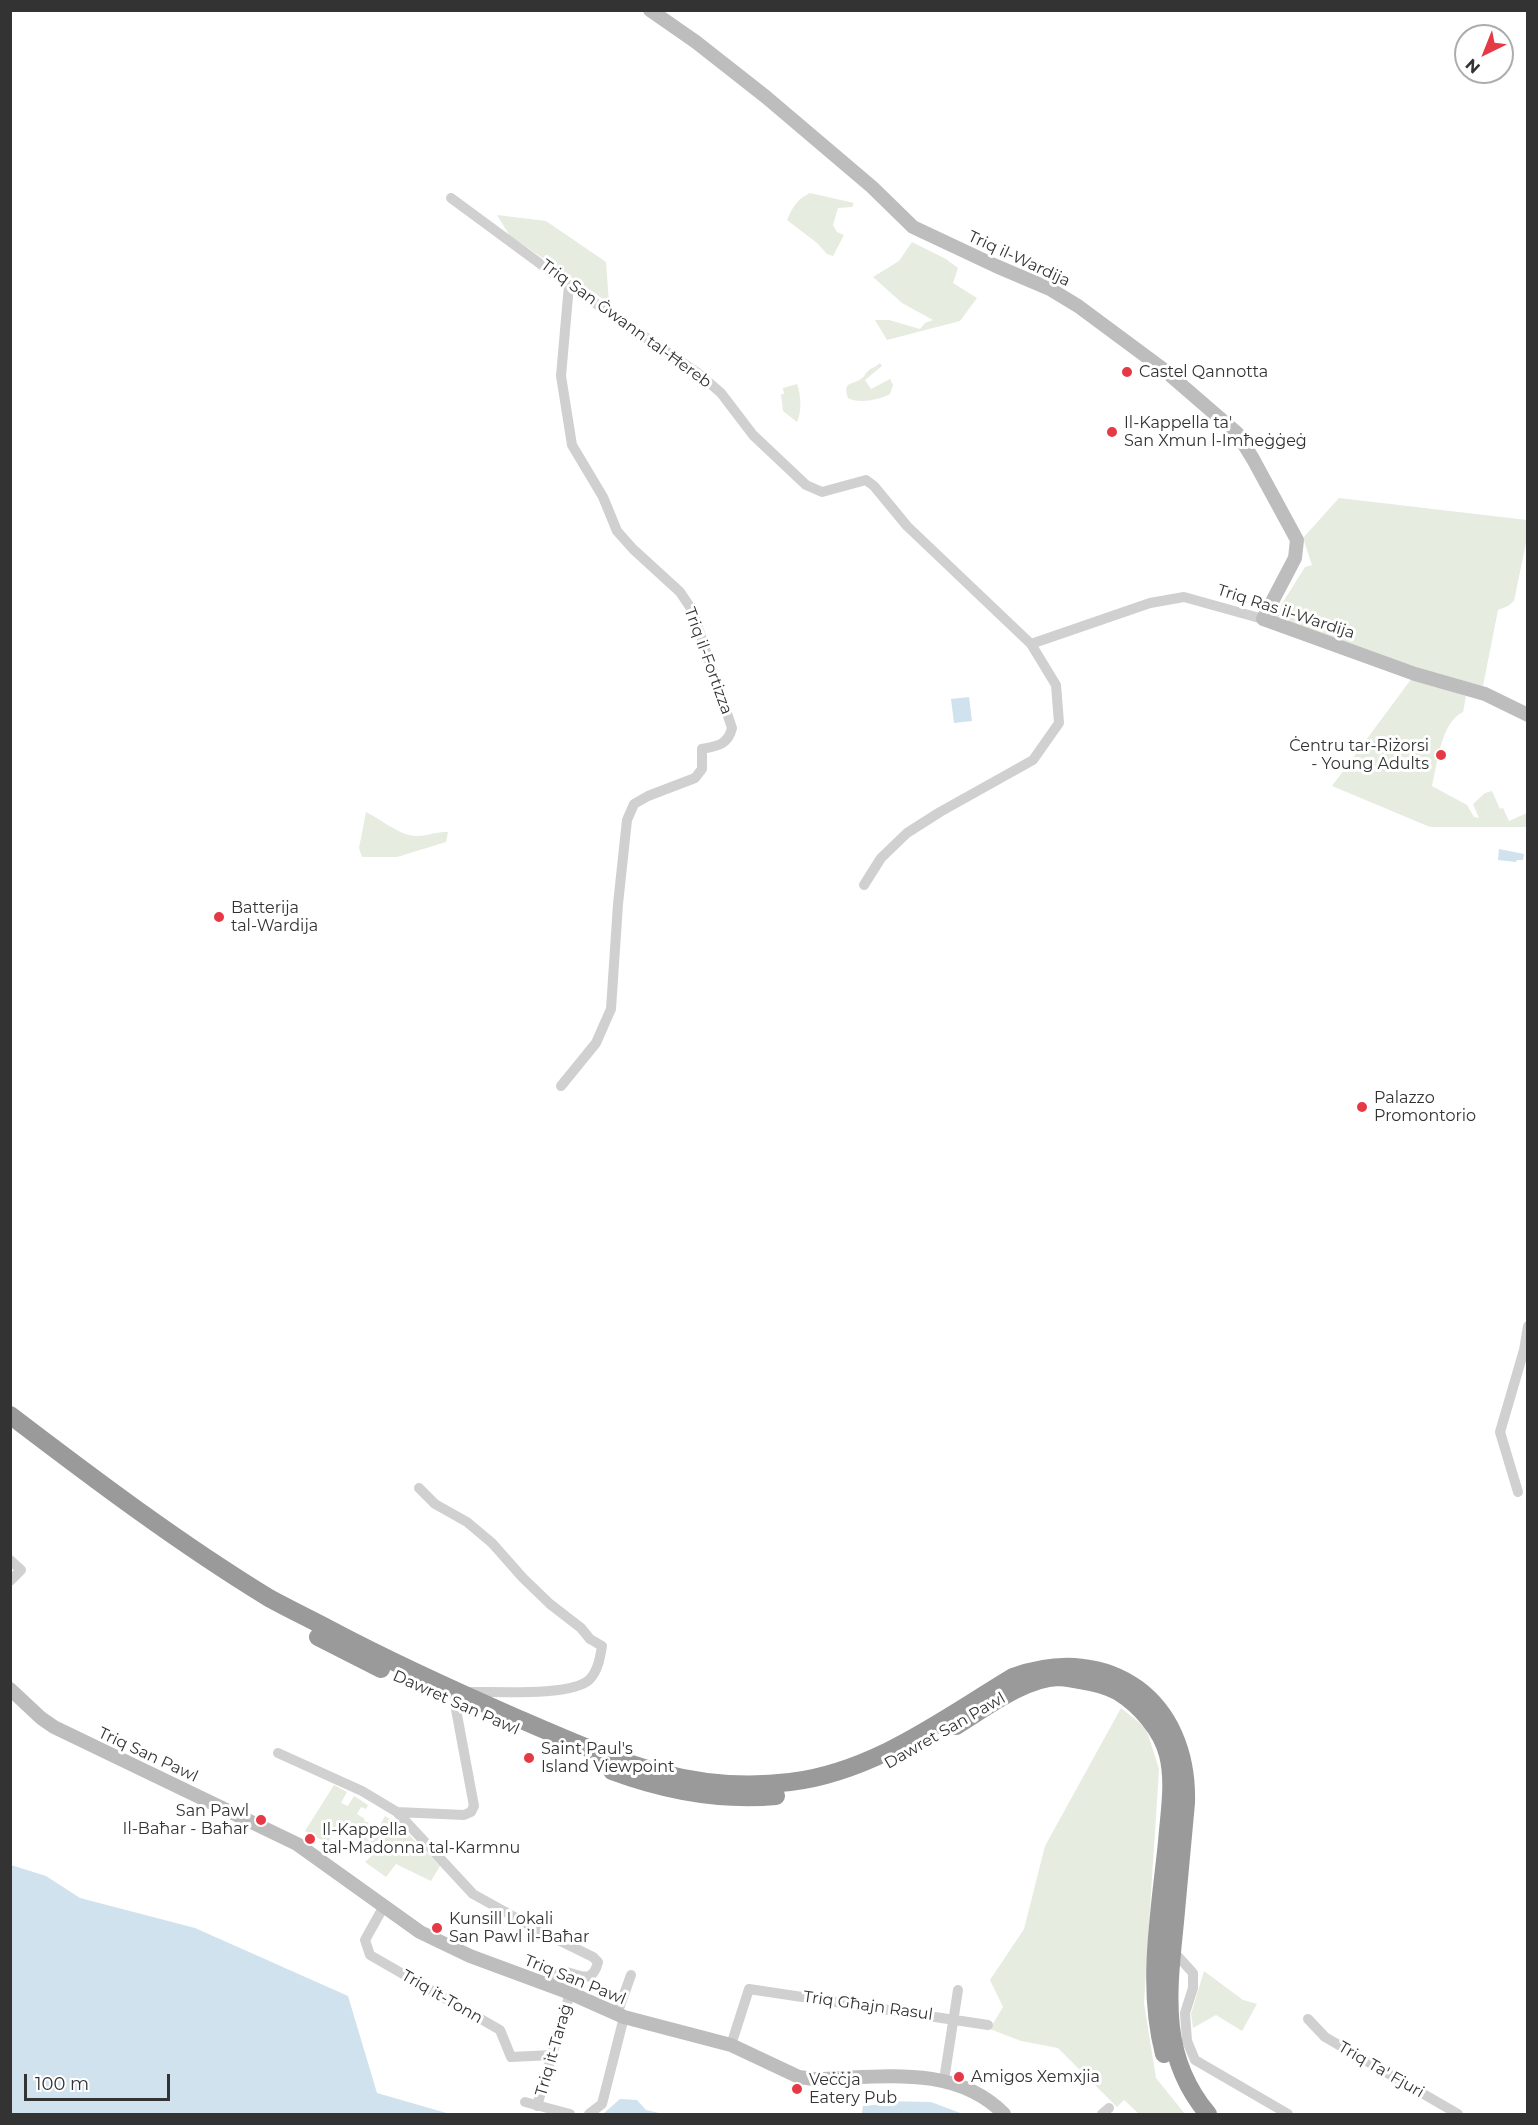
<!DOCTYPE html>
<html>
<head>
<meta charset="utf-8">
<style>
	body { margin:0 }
	#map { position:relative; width:1538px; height:2125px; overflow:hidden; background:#fff; font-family:Montserrat,sans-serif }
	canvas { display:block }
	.frame { position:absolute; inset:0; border:12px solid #333; pointer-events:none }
	.north { position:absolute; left:1454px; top:24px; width:60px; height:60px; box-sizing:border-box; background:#fff; border:2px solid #adadad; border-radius:50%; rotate:223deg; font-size:16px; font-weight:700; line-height:24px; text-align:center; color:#333 }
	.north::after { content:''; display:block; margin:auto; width:21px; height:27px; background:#e63946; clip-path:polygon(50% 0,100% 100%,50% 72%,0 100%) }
	.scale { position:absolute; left:24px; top:2074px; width:146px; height:27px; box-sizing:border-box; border:3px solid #333; border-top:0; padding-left:8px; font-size:18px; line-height:21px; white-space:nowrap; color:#333; -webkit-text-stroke:4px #fff; paint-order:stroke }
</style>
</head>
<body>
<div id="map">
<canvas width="1538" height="2125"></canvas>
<div class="frame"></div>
<div class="north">N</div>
<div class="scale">100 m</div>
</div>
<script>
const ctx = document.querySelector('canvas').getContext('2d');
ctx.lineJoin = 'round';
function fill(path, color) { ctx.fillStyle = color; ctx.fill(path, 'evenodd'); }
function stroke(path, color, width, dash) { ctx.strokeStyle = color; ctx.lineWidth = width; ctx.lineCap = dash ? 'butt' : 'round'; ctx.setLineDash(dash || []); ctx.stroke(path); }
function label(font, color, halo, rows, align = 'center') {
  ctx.font = font + ' Montserrat,sans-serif'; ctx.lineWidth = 6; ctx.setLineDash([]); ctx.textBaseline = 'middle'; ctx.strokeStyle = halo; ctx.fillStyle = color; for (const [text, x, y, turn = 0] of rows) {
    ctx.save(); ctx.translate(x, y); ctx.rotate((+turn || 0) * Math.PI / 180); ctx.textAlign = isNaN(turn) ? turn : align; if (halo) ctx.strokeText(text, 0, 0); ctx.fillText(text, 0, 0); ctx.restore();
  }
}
fill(new Path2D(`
	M 810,193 L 854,203 L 852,207 L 838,208 L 833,225 L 837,232 L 844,235 L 833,256 L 827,254 L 817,243 L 787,220 C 792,208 797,199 810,193 Z
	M 497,215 L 546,221 L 606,262 L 609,303 L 510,236 Z
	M 912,242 L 946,259 L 958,268 L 953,283 L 977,298 L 960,321 L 887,340 L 875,320 L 889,320 L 920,329 L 925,323 L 933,320 L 902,303 L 873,277 L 899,261 Z
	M 880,363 L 882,366 L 865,380 L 871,389 L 890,379 L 893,385 L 890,394 C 879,400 858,404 848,398 C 842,380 853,386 862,378 C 866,375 864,375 868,371 C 871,368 876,367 880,363 Z
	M 797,384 C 801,395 802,411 797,422 L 783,411 L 781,394 L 784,394 L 783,388 Z
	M 1339,498 L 1527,520 L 1527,538 L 1514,601 L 1508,606 L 1498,610 L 1483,686 L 1402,664 L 1283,623 L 1276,616 L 1278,610 L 1305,567 L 1312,565 L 1303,538 Z
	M 1412,678 L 1466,696 L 1463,712 C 1441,722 1437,765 1432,786 L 1467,805 L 1474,817 L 1479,818 L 1473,804 L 1485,793 L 1492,791 L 1500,809 L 1503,808 L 1509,821 L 1527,813 L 1527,827 L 1430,827 L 1332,786 Z
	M 366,812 C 381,819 397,834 414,836 C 425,837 436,831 448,832 L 446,842 L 397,857 L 362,857 L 359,848 Z
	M 1121,1708 L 1146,1728 L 1159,1769 L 1144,2003 L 1156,2078 L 1185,2114 L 1139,2114 L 1124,2100 L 1117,2107 L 1058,2048 L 1021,2041 L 990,2029 L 1003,2007 L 990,1980 L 1024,1929 L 1045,1846 Z
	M 334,1785 L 347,1792 L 341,1803 L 348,1806 L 354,1796 L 368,1805 L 366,1809 L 361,1807 L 357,1814 L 365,1819 L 364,1821 L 379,1827 L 385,1816 L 399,1825 L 440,1866 L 431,1881 L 396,1864 L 386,1877 L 365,1862 L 378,1850 L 352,1833 L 348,1838 L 337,1830 L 327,1843 L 305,1831 Z
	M 1204,1971 L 1243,2000 L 1257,2004 L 1242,2031 L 1216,2015 L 1193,2028 L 1191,2014 Z`), '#e6ecdf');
fill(new Path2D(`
	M 969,697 L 972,721 L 954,723 L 951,699 Z
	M 1499,849 L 1524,854 L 1523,860 L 1517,860 L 1516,862 L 1498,860 Z
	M 11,1865 L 46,1876 L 80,1898 L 195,1928 L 348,1996 L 377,2093 L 450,2114 L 11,2114 Z
	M 620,2099 L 637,2100 L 646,2110 L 663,2114 L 603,2114 Z
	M 883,2101 L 931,2102 L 963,2114 L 862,2113 L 863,2106 L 882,2104 Z`), '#cfe2ee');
stroke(new Path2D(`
	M 451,198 L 569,285 L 699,374 L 721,393 L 753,435 L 806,485 L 822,492 L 866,480 L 874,486 L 907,526 L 1031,644 L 1056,685 L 1059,723 L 1033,760 L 940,812 L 907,833 L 881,858 L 864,885
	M 1031,644 L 1150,603 L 1184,597 L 1263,619
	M 561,1086 L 596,1043 L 611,1009 L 618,904 L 627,820 L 634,804 L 648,796 L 695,778 L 702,769 L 702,749 C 717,746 728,745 732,728 L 692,610 L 680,592 L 633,549 L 617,531 L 603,497 L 572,445 L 561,376 L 569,285
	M 419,1488 L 435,1504 L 467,1522 L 492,1543 L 523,1578 L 550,1604 L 581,1628 L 590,1639 L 602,1646 C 600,1658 598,1671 589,1680 C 570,1697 491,1691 464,1692
	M 1518,1492 L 1500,1432 L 1524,1350 L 1528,1326
	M 10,1560 L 21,1570 L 10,1581
	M 278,1753 L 362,1791 L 397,1812 L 473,1894 L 536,1929 L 593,1957 L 598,1962 C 591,1992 571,1965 557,1974 C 553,1977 551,1982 549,1987
	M 397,1812 L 464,1815 L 471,1812 L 474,1806 L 455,1704
	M 384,1906 L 365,1940 L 370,1955 L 500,2030 L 511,2057 L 552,2055
	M 1173,1951 L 1193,1973 L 1193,1988 L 1185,2013 L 1187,2041 L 1195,2060 L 1288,2114
	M 617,2014 L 631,1975
	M 1308,2019 L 1325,2037 L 1458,2114
	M 731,2045 L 749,1989 L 988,2025
	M 944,2080 L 958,1990
	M 525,2102 L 570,2114
	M 537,2106 L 570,1993
	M 589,2114 L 602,2104 L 624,2017
	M 1102,2114 L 1109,2108`), '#d0d0d0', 10);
stroke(new Path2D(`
	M 650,10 L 696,42 L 766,97 L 872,187 L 913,227 L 996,266 L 1050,289 L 1078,306 L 1163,369 L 1237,433 L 1253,459 L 1297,540 L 1295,558 L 1263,619 L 1415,674 L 1485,694 L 1528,715
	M 10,1689 L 41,1718 L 54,1727 L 297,1844 L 420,1932 L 470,1956 L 570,1993 L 624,2017 L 731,2045 L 799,2077 L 814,2079 C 879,2078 954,2063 1004,2114`), '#bdbdbd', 14);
stroke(new Path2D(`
	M 10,1415 C 94,1479 179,1543 269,1598 C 289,1609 310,1619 329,1629 C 391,1662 455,1691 519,1719 C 611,1758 687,1795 790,1782 C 874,1772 943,1719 1013,1677 C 1110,1642 1189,1701 1186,1803 C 1182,1843 1179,1882 1175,1922 C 1168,1992 1159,2056 1208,2114
	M 318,1637 L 381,1669
	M 956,1726 C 984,1709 1024,1678 1058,1677 C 1065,1677 1073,1679 1080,1680 C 1094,1682 1107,1685 1119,1692 C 1140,1705 1162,1730 1168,1755 C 1175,1783 1169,1814 1167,1842 C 1160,1911 1146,1986 1164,2054
	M 612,1771 C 666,1791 719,1801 776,1796`), '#9a9a9a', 18);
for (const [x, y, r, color] of [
	[1127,372,6,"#e63946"],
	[1112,432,6,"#e63946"],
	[1441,755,6,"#e63946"],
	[219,917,6,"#e63946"],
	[1362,1107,6,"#e63946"],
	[529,1758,6,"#e63946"],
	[261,1820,6,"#e63946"],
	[310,1839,6,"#e63946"],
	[437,1928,6,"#e63946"],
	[959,2077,6,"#e63946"],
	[797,2089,6,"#e63946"]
]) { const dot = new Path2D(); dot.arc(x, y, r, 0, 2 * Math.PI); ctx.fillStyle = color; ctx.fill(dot); stroke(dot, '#fff', 2); }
label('16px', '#333', '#fff', [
	["Triq il-Wardija",1019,259,25],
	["Triq San Ġwann tal-Ħereb",626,324,36],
	["Triq Ras il-Wardija",1286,612,18],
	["Triq il-Fortizza",708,661,70],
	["Dawret San Pawl",456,1703,24],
	["Dawret San Pawl",945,1731,-30],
	["Triq San Pawl",148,1755,25],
	["Triq San Pawl",575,1980,22],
	["Triq it-Tonn",442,1997,30],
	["Triq Għajn Rasul",868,2006,8],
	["Triq it-Taraġ",554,2050,-74],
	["Triq Ta' Fjuri",1381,2070,30]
]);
label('16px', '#333', '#fff', [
	["Castel Qannotta",1139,372],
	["Il-Kappella ta'",1124,423],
	["San Xmun l-Imħeġġeġ",1124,441],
	["Ċentru tar-Riżorsi",1429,746,"right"],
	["- Young Adults",1429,764,"right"],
	["Batterija",231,908],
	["tal-Wardija",231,926],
	["Palazzo",1374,1098],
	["Promontorio",1374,1116],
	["Saint Paul's",541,1749],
	["Island Viewpoint",541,1767],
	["San Pawl",249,1811,"right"],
	["Il-Baħar - Baħar",249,1829,"right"],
	["Il-Kappella",322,1830],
	["tal-Madonna tal-Karmnu",322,1848],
	["Kunsill Lokali",449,1919],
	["San Pawl il-Baħar",449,1937],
	["Amigos Xemxjia",971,2077],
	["Veċċja",809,2080],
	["Eatery Pub",809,2098]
], 'left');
</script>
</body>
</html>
